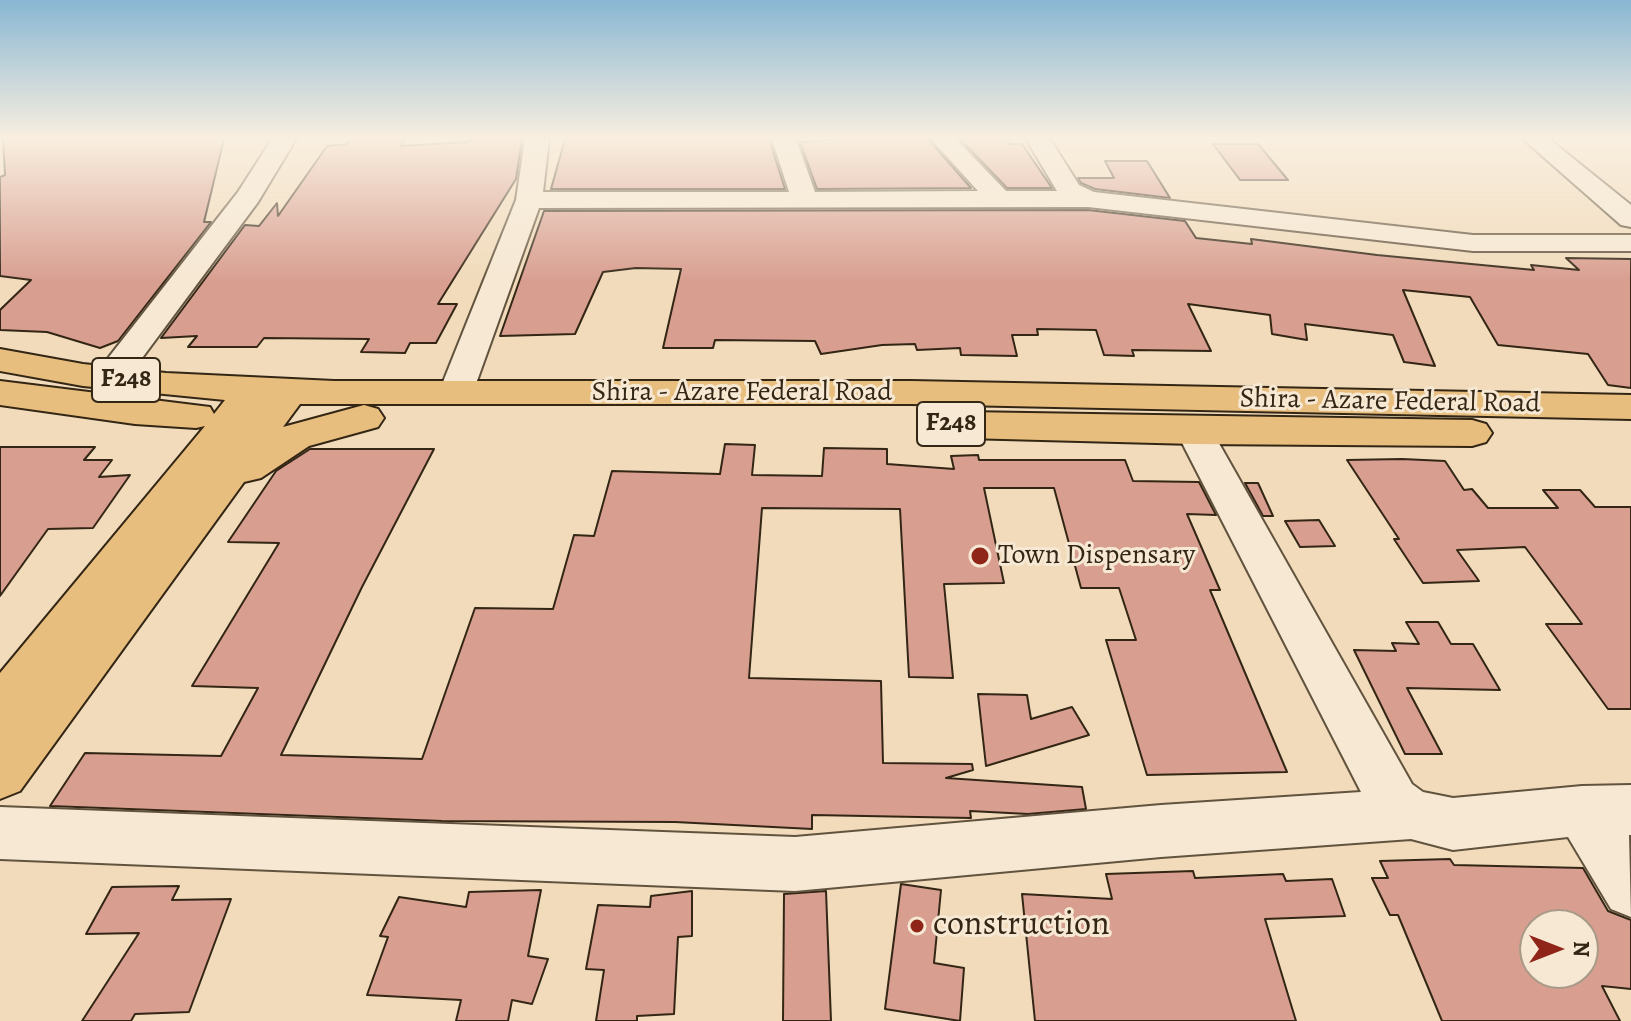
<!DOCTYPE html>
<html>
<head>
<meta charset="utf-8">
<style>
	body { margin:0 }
	#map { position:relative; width:1631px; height:1021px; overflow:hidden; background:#f1dbbb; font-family:Alegreya,serif }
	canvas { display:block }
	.north { position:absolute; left:1519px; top:909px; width:80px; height:80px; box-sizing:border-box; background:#f6e8d3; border:2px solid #a89a87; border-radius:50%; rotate:90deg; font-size:22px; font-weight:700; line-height:32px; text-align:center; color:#332615 }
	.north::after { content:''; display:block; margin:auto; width:28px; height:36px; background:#8f2418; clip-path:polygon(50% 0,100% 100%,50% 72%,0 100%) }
</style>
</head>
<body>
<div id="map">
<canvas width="1631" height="1021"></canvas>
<div class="north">N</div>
</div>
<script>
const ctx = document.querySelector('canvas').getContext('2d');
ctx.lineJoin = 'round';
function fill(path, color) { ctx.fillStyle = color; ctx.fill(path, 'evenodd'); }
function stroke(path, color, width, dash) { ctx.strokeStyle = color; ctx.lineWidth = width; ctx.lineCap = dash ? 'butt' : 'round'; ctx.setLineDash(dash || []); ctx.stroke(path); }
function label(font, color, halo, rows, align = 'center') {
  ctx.font = font + ' Alegreya,serif'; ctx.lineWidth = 6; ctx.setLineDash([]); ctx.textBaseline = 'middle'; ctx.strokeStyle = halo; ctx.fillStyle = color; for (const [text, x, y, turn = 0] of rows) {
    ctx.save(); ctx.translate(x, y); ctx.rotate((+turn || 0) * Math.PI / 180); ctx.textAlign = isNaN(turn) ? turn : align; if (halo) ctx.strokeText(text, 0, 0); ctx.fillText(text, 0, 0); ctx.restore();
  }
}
const building = new Path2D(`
	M 3,139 L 224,139 L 204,222 L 211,222 L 118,341 L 100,348 L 47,332 L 0,330 L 0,310 L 31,280 L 0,276 L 0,177 L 5,175 Z
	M 350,139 L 404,139 L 401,146 L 468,142 L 469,139 L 522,139 L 516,179 L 438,304 L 457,304 L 436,343 L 410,343 L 405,353 L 361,352 L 369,339 L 264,338 L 257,347 L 188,347 L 197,336 L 161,338 L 245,225 L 259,226 L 277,203 L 278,216 L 327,146 L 348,144 Z
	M 565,139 L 769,139 L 785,189 L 551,189 Z
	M 840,139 L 928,139 L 971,188 L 817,189 L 800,142 Z
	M 960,139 L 1006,139 L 1010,144 L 1022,144 L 1052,188 L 1007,188 Z
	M 1213,144 L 1258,144 L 1288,180 L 1240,180 Z
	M 1105,161 L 1147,161 L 1170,198 L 1095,189 L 1081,183 L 1078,178 L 1114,178 Z
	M 1088,210 L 1185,221 L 1196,238 L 1252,244 L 1251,239 L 1377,255 L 1534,270 L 1531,265 L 1579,270 L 1566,258 L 1631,259 L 1631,388 L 1608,385 L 1588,354 L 1498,345 L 1470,297 L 1403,290 L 1435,366 L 1404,362 L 1393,335 L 1305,324 L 1307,340 L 1272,334 L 1270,315 L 1188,304 L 1211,351 L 1132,350 L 1134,356 L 1104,355 L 1096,330 L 1037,329 L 1038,335 L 1012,335 L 1017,356 L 961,355 L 960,348 L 917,350 L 915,344 L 882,345 L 821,354 L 815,341 L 715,340 L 713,348 L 663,348 L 681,269 L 636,268 L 603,272 L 575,334 L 500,336 L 544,211 Z
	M 725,444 L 755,445 L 752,475 L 822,476 L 824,448 L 887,449 L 887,464 L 954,469 L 951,456 L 978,455 L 979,460 L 1125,460 L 1133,481 L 1199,482 L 1216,515 L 1187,514 L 1220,590 L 1210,590 L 1287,772 L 1147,775 L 1106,640 L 1136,640 L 1119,588 L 1081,588 L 1054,488 L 984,488 L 1004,583 L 944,584 L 953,678 L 909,677 L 900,509 L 762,508 L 749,678 L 881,681 L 883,763 L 972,764 L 973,770 L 946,778 L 1082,787 L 1086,809 L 1028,814 L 970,811 L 971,818 L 812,815 L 812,829 L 675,822 L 442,821 L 50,806 L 85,753 L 221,756 L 258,688 L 192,686 L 279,543 L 228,542 L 276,471 L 310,449 L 434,449 L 362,587 L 281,755 L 422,759 L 475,608 L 553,609 L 574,535 L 594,536 L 612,471 L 720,474 Z
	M 0,447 L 95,447 L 84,460 L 112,460 L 99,477 L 130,475 L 93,528 L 48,529 L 0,596 Z
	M 1402,459 L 1445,461 L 1464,490 L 1472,489 L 1488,508 L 1558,508 L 1543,490 L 1580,490 L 1595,507 L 1631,507 L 1631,709 L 1608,709 L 1546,624 L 1582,624 L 1525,547 L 1457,550 L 1479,581 L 1423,583 L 1394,539 L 1399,539 L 1347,460 Z
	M 1245,483 L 1258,483 L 1273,516 L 1263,516 Z
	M 1319,520 L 1335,546 L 1300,547 L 1285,521 Z
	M 1406,622 L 1438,622 L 1451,644 L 1473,644 L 1500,690 L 1407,688 L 1442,754 L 1405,754 L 1354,650 L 1396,651 L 1392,643 L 1419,644 Z
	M 978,694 L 1027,695 L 1031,719 L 1072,707 L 1089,735 L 986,766 Z
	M 1450,859 L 1454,865 L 1583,868 L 1608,911 L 1631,920 L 1631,989 L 1602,986 L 1620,1021 L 1442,1021 L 1398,915 L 1390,915 L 1372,878 L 1388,878 L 1380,861 ZM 1535,925 L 1583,925 L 1583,973 L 1535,973 Z
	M 1193,871 L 1195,878 L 1283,874 L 1286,881 L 1332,879 L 1345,916 L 1265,919 L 1296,1021 L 1035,1021 L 1022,894 L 1112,899 L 1106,874 Z
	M 901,884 L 941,890 L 934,963 L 964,968 L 960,1021 L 885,1009 Z
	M 179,886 L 172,900 L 231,899 L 189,1012 L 135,1014 L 131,1021 L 82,1021 L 139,933 L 86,934 L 112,887 Z
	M 541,890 L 528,956 L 548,959 L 532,1004 L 512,1000 L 508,1021 L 456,1021 L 461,1000 L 367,995 L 388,937 L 380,936 L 399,897 L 466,907 L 469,892 Z
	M 692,891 L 692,936 L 678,937 L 674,1014 L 637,1016 L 637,1021 L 596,1021 L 604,970 L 586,969 L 598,905 L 650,907 L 651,896 Z
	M 826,891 L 831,1021 L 783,1021 L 784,894 Z`);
fill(building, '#d89e90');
stroke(building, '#332615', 2);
const minor = new Path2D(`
	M 272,139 L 296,139 L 258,202 L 122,385 L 110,388 L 98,385 L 93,378 L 98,371 L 238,192 Z
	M 525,139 L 549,139 L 543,192 L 789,192 L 772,139 L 796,139 L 815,192 L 978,191 L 931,139 L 956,139 L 1006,191 L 1057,191 L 1026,139 L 1050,139 L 1079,185 L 1094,192 L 1473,235 L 1631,235 L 1631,251 L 1473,251 L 1088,207 L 539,208 L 473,392 L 468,400 L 456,403 L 444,400 L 439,392 L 516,200 Z
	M 1523,139 L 1549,139 L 1631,205 L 1631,227 L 1621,225 Z
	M 1194,419 L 1207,423 L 1212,431 L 1412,784 L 1423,792 L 1453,798 L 1582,786 L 1631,785 L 1631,835 L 1629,835 L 1631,917 L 1611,909 L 1568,837 L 1453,850 L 1411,839 L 1161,857 L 795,891 L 0,859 L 0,807 L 795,837 L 1161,805 L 1361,792 L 1176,431 L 1181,423 Z`);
const primary = new Path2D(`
	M 0,349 L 83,364 L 166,373 L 334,381 L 911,381 L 1631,395 L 1631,419 L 911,404 L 300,404 L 283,427 L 364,405 L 378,409 L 384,418 L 378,427 L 309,446 L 261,478 L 244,482 L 20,791 L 0,799 L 0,673 L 205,426 L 196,428 L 135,424 L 0,405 L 0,381 L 210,407 L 214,414 L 225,400 L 83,386 L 0,371 Z
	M 965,412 L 1472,420 L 1486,424 L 1492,433 L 1486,442 L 1472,446 L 1194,444 L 965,438 L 951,434 L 945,425 L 951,416 Z`);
stroke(minor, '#62533e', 4);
stroke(primary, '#332615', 4);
fill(minor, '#f6e8d3');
fill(primary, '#e8be7e');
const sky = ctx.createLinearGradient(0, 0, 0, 282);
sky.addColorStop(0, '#89b7d3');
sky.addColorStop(0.49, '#f9efe0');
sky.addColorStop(1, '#f9efe000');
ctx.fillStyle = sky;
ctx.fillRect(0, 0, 1631, 282);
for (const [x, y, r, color] of [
	[980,556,10,"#8f2418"],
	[917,926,8,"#8f2418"]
]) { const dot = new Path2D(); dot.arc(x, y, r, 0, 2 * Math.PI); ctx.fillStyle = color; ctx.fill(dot); stroke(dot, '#f6e8d3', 3); }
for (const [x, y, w] of [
	[126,380,68],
	[951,424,68]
]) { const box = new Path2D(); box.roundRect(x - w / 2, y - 22, w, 44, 6); ctx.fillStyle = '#f6e8d3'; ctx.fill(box); stroke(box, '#332615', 2); }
label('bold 26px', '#332615', null, [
	["F248",126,380],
	["F248",951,424]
]);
label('28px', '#332615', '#f6e8d3', [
	["Shira - Azare Federal Road",742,393],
	["Shira - Azare Federal Road",1390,402,1]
]);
label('28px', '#332615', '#f6e8d3', [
	["Town Dispensary",998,556]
], 'left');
label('34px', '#332615', '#f6e8d3', [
	["construction",933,926]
], 'left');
</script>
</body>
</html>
